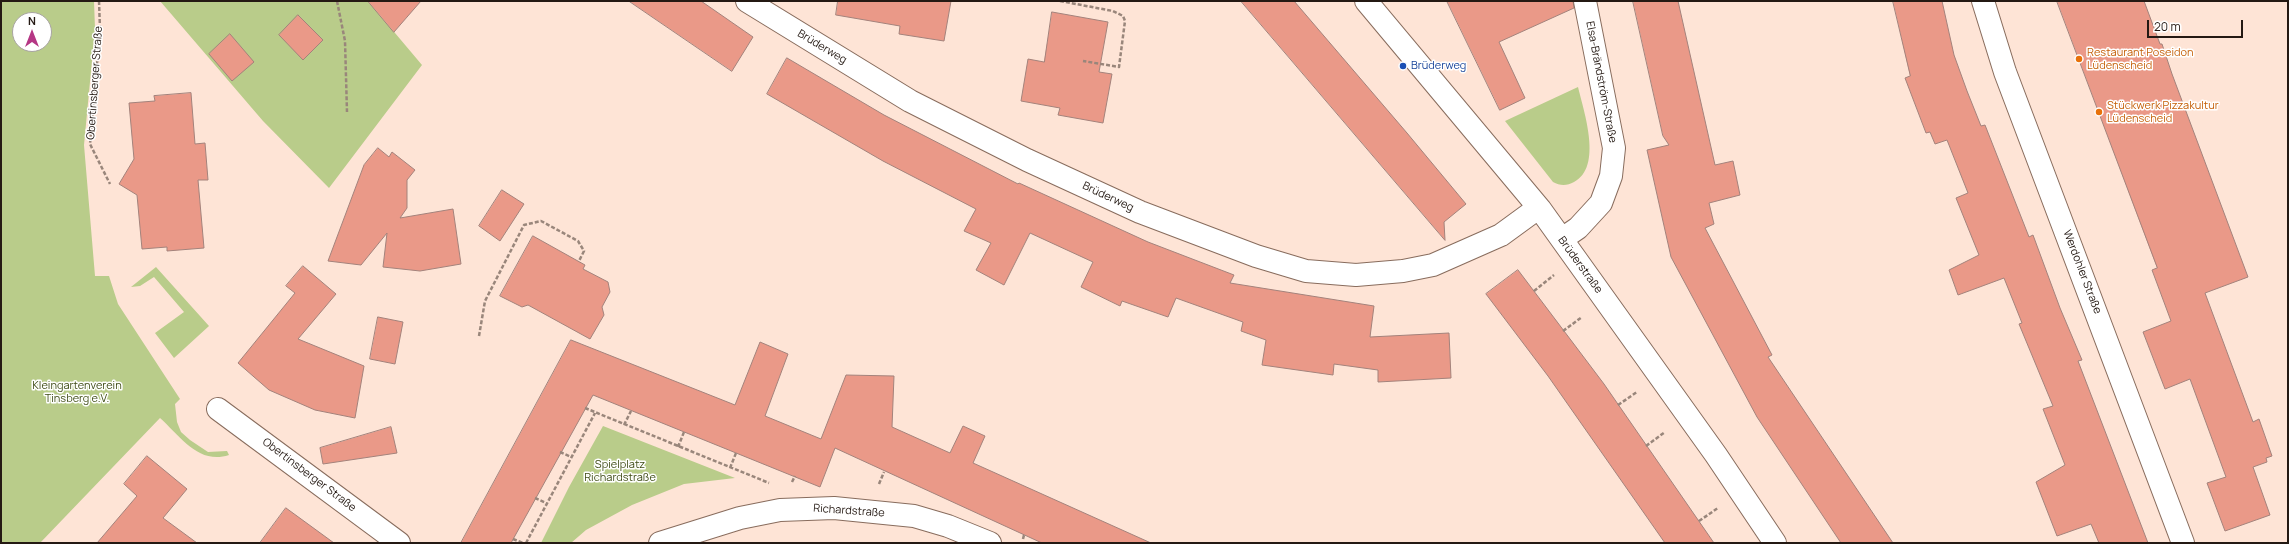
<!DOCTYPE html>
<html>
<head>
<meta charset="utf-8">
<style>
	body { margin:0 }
	#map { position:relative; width:2289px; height:544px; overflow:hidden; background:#fee4d6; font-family:Manrope,sans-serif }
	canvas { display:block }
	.frame { position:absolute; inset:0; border:2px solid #241913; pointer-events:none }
	.north { position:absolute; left:12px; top:12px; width:40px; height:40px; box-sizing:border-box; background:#fff; border:1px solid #a7a3a1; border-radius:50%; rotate:0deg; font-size:11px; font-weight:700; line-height:16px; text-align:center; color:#241913 }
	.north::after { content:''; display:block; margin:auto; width:14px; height:18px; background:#b53785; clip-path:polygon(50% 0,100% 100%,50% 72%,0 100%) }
	.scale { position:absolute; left:2147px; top:20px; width:96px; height:18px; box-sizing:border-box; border:2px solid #241913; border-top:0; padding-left:5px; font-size:12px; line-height:14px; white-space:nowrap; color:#241913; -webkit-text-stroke:3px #fff; paint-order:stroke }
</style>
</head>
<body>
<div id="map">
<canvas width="2289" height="544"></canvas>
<div class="frame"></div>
<div class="north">N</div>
<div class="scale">20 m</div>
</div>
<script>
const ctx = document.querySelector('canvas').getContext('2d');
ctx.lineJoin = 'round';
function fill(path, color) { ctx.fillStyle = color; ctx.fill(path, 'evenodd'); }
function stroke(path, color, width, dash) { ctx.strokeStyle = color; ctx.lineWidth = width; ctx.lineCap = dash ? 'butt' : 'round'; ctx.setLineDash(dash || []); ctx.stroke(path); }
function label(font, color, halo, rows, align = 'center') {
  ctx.font = font + ' Manrope,sans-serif'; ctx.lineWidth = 3; ctx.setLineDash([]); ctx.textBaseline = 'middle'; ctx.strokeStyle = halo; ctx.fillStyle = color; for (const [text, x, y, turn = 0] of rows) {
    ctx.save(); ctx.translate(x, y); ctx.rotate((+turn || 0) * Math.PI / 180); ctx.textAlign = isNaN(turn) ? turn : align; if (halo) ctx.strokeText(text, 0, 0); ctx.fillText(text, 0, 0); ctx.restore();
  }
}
fill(new Path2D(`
	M 1,1 L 94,1 L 95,29 L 84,145 L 95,276 L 109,276 L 118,304 L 180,399 L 175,404 L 177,422 L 181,432 L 190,440 L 208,452 L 227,451 L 229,455 C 199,465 181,437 160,418 L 40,543 L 1,543 ZM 20,20 L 44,20 L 44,44 L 20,44 Z
	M 160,1 L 368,1 L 422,65 L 329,188 L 263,121 Z
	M 1578,87 C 1584,112 1603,167 1574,182 C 1567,186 1560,186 1553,182 L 1505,121 Z
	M 156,267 L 209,326 L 174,358 L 155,333 L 184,312 L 154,277 L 140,286 L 131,287 Z
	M 603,426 L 735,478 L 684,484 L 632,505 L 586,530 L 571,543 L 541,543 L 569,487 Z`), '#b9cc8a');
const building = new Path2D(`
	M 368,1 L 421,1 L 394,32 Z
	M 629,1 L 701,1 L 753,37 L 732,71 Z
	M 838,1 L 951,1 L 944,41 L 899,34 L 900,26 L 836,15 Z
	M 1241,1 L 1294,1 L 1407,133 L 1466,204 L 1444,222 L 1445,240 Z
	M 1447,1 L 1573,1 L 1574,8 L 1499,42 L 1525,98 L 1500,110 Z
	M 1633,1 L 1678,1 L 1715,165 L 1733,161 L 1740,195 L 1709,203 L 1714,224 L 1705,228 L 1772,355 L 1768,357 L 1893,543 L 1841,543 L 1757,417 L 1671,257 L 1647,150 L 1669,145 L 1663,136 Z
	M 1893,1 L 1942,1 L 1954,55 L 1967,91 L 1981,126 L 1985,125 L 2029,237 L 2033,235 L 2060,308 L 2082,360 L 2078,361 L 2148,543 L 2099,543 L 2091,524 L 2057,536 L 2036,482 L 2065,465 L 2043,409 L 2053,406 L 2019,324 L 2022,323 L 2004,278 L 1958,295 L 1949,270 L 1979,255 L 1956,198 L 1968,193 L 1947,140 L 1935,144 L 1930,132 L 1926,133 L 1905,78 L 1910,76 Z
	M 2057,1 L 2144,1 L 2160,44 L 2162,44 L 2172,74 L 2248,277 L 2205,293 L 2253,422 L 2259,419 L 2272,456 L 2266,458 L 2267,462 L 2253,467 L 2270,515 L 2225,531 L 2207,483 L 2226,477 L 2190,379 L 2165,389 L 2143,332 L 2171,321 L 2152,270 L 2157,268 Z
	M 1052,12 L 1108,22 L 1099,72 L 1112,74 L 1103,123 L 1058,115 L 1060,108 L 1021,101 L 1028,59 L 1044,62 Z
	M 298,15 L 323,40 L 303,60 L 279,35 Z
	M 230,34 L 254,62 L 232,81 L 209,54 Z
	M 787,58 L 884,115 L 1018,184 L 1019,183 L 1148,242 L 1234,275 L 1230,283 L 1374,306 L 1370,337 L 1449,333 L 1451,378 L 1378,382 L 1378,370 L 1334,364 L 1333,375 L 1262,365 L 1266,340 L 1241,331 L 1243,322 L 1176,298 L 1168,317 L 1122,301 L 1120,306 L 1081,287 L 1093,262 L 1030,233 L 1004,285 L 976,270 L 991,243 L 964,231 L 976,209 L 883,161 L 767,94 Z
	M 191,93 L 195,144 L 205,143 L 208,180 L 198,180 L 204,248 L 167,251 L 167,247 L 142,249 L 137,195 L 119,184 L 134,159 L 129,103 L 155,101 L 154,96 Z
	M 378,148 L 389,157 L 392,152 L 415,170 L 407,180 L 407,208 L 400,218 L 453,209 L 461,264 L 420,271 L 383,267 L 387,233 L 361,265 L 328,261 L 364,165 Z
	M 502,190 L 524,204 L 500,241 L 479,226 Z
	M 533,236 L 585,265 L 583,269 L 608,282 L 610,292 L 602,307 L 604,315 L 590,339 L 528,305 L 522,307 L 500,296 Z
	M 303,266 L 336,294 L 298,339 L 364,366 L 355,418 L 315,410 L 269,390 L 238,363 L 295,293 L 286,286 Z
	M 1518,270 L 1604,384 L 1714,543 L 1665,543 L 1548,376 L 1486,294 Z
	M 378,317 L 403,322 L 395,364 L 370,359 Z
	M 571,340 L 735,405 L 760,342 L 788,354 L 765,416 L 821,439 L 846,375 L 894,376 L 892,427 L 950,453 L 963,426 L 985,436 L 973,463 L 1151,543 L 1042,543 L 835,448 L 820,487 L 593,395 L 511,543 L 461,543 Z
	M 391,427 L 397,453 L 323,464 L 320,448 Z
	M 147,456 L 187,489 L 163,518 L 197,543 L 97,543 L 137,496 L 124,484 Z
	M 286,508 L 334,543 L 260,543 Z`);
fill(building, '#ea9988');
stroke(building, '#a3827b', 1);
const minor = new Path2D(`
	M 747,1 L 910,101 L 1027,160 L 1140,212 L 1256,256 L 1306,271 L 1356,275 L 1403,271 L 1433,265 L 1501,235 L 1538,208
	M 1366,1 L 1540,209 L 1716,455 L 1775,543
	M 1983,1 L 2005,72 L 2183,543
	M 1562,239 L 1578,228 L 1601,203 L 1611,176 L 1614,148 L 1585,1
	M 218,409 L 399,543
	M 660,543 L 740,518 L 780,510 L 834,508 L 914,516 L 948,526 L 990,543`);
stroke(minor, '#886c5d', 24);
stroke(new Path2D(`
	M 99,1 L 100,29 L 90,144 L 110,184
	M 337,1 L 345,41 L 347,112
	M 1060,1 L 1113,11 L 1123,16 L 1125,21 L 1119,67 L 1083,61
	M 1534,291 L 1554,275
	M 1563,331 L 1582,317
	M 479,336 L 485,301 L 524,225 L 541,221 L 578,241 L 584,251 L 579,261
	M 1618,405 L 1637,392
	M 585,408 L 769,483
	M 624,425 L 631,411
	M 1646,446 L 1665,432
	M 678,447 L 684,432
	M 560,452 L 571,457
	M 730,468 L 736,453
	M 792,482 L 795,476
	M 879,484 L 884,472
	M 535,498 L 546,503
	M 1699,521 L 1718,508
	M 513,539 L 523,543
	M 1023,539 L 1024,535
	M 526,543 L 595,413`), '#99867b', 2.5, [4, 2]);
stroke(minor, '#fff', 22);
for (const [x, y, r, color] of [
	[2079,59,4,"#e8710a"],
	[1403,66,4,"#1a4fb4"],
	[2099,112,4,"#e8710a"]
]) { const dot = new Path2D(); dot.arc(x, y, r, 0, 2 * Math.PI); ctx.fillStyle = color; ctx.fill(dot); stroke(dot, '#fff', 1.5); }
label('11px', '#241913', '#fff', [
	["Brüderweg",822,47,31],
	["Elsa-Brändström-Straße",1601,82,79],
	["Obertinsberger Straße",95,83,-86],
	["Brüderweg",1108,197,25],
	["Brüderstraße",1580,265,54],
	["Werdohler Straße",2082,272,69],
	["Obertinsberger Straße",309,475,37],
	["Richardstraße",849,511,4]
]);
label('11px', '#c56008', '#fff', [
	["Restaurant Poseidon",2087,53],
	["Lüdenscheid",2087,66],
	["Stückwerk Pizzakultur",2107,106],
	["Lüdenscheid",2107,119]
], 'left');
label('11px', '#164399', '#fff', [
	["Brüderweg",1411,66]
], 'left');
label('11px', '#3f4c16', '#fff', [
	["Kleingartenverein",77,386],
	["Tinsberg e.V.",77,399],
	["Spielplatz",620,465],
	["Richardstraße",620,478]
]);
</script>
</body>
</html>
